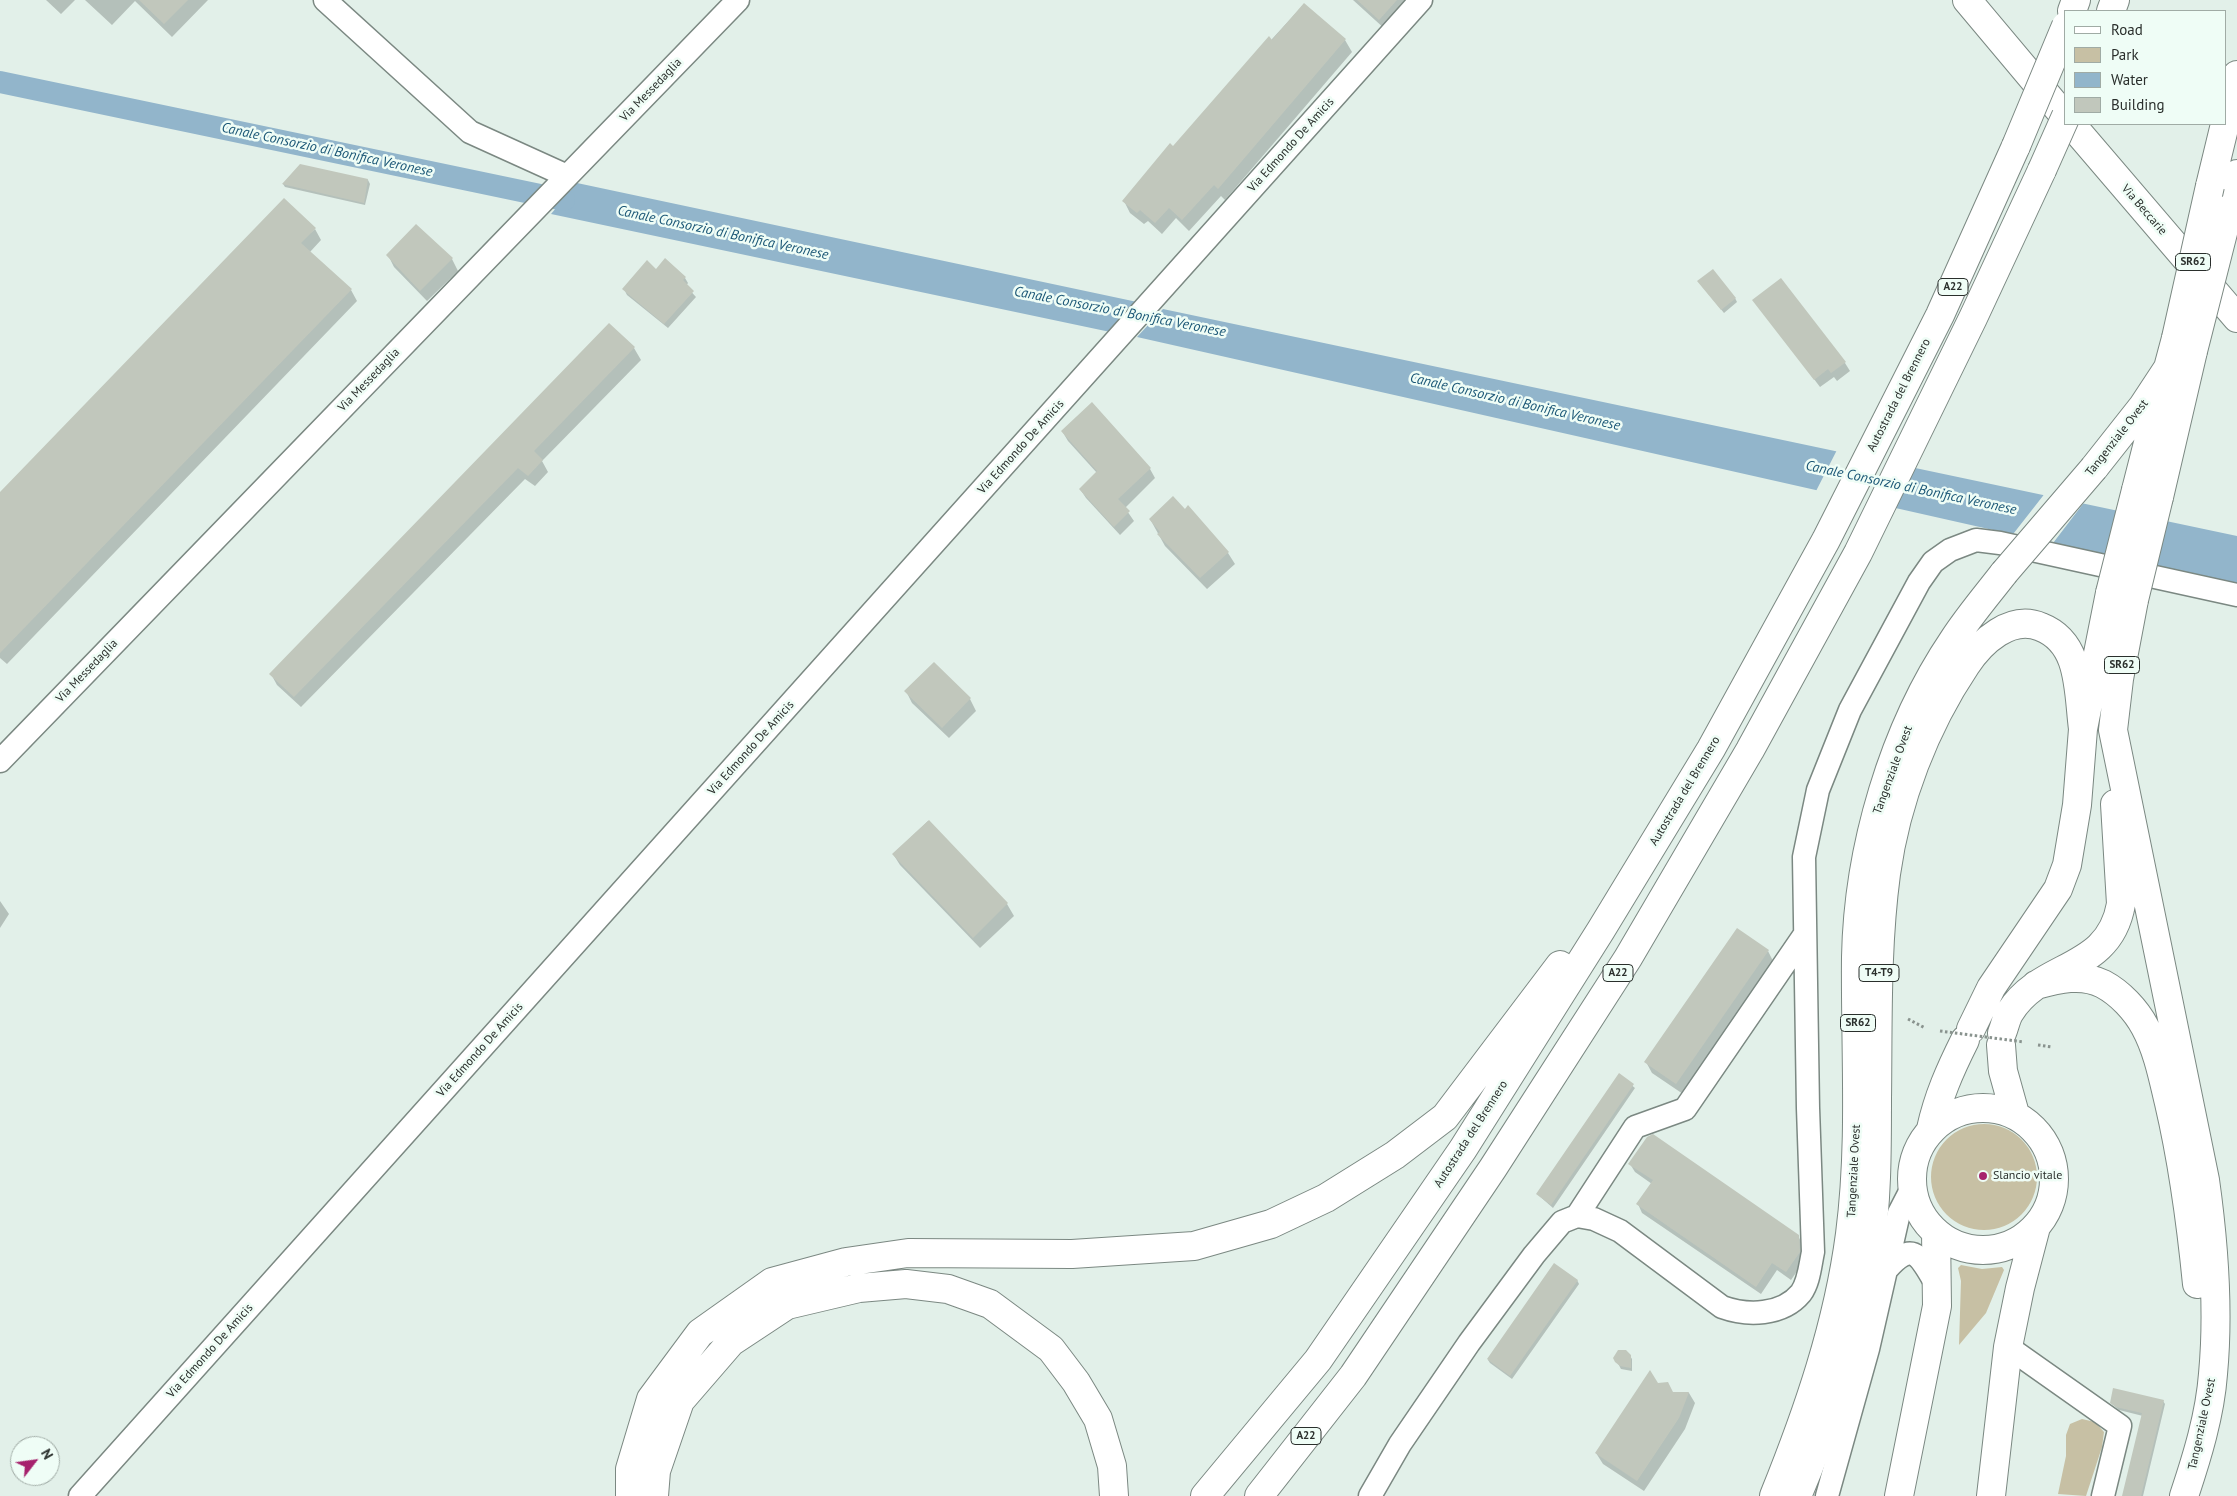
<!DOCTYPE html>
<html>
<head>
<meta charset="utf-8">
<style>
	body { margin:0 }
	#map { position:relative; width:2237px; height:1496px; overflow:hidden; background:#e2f0e9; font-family:"PT Sans",sans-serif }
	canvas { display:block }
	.legend { position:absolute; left:2064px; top:10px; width:162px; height:115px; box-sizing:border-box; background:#effdf6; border:1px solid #a0aba5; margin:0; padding:6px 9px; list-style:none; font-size:15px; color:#2a2f2c }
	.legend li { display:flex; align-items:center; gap:10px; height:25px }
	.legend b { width:25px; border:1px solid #a0aba5 }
	.north { position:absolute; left:10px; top:1436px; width:50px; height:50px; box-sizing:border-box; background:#effdf6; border:1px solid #a0aba5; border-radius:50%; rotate:60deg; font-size:14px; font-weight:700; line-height:20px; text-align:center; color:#2a2f2c }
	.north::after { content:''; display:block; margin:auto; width:18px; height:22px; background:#a6226d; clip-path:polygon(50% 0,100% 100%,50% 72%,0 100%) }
</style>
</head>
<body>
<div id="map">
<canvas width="2237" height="1496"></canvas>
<ul class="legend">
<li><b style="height:6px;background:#fff"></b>Road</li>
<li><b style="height:14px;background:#c7c0a4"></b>Park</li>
<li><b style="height:14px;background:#92b5cb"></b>Water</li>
<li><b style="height:14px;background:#c1c7bc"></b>Building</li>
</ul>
<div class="north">N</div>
</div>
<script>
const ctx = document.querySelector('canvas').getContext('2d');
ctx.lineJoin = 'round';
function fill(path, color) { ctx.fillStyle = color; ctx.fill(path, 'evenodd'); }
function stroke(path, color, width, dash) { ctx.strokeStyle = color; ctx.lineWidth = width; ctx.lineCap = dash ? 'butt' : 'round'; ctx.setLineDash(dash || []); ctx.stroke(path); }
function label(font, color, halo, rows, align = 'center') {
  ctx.font = font + ' "PT Sans",sans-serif'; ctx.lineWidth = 5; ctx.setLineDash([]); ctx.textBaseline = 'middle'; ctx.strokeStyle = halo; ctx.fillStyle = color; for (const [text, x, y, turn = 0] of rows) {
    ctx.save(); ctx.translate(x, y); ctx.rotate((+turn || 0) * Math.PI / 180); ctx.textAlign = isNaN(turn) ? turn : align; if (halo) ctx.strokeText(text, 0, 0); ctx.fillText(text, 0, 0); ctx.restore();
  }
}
fill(new Path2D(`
	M1931 1177a53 53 0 1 1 106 0a53 53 0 1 1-106 0Z
	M 1961,1265 L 1982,1269 L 2002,1267 L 2004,1270 L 1986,1313 L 1959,1345 L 1961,1281 L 1958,1268 Z
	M 2082,1419 L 2095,1422 L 2104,1432 L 2102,1447 L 2086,1496 L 2058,1494 L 2066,1456 L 2066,1435 L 2070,1424 Z`), '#c7c0a4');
fill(new Path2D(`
	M 577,183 L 1142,303 L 1115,333 L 551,214 Z
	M 1163,309 L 2237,536 L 2237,585 L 1137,337 Z`), '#92b5cb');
fill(new Path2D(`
	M 1838,448 L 1916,465 L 1892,511 L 1815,493 Z
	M 2046,492 L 2086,500 L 2050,547 L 2010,538 Z`), '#e2f0e9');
fill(new Path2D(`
	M 46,0 L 75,0 L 61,14 Z
	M 85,0 L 208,0 L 172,37 L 135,1 L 112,25 Z
	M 1353,0 L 1413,0 L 1386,30 Z
	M 1304,4 L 1345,40 L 1352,52 L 1225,200 L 1221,196 L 1189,231 L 1176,218 L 1162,234 L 1148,221 L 1144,224 L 1130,213 L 1124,201 Z
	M 368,180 L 370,184 L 365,205 L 285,187 L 283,184 Z
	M 315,229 L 321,240 L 310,252 L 351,290 L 357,301 L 7,664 L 0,658 L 0,493 Z
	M 388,255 L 452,259 L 458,271 L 427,301 L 394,267 Z
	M 656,271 L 685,278 L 688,283 L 686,286 L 696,297 L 668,328 L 627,295 L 624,289 Z
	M 1701,285 L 1735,298 L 1737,302 L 1724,313 Z
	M 1754,300 L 1845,363 L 1850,371 L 1837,381 L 1834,377 L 1820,387 Z
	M 609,325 L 634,348 L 641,360 L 542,461 L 548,472 L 535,486 L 525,479 L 301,707 L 277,685 L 271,674 Z
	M 1062,431 L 1150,469 L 1155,478 L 1125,508 L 1134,521 L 1120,535 L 1086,498 L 1080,489 L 1097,473 L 1068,441 Z
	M 1188,507 L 1228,553 L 1235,564 L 1207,589 L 1165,546 L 1150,519 L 1184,510 Z
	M 934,664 L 970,699 L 976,711 L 949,738 L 912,703 L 906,691 Z
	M 928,821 L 1007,904 L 1014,916 L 980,948 L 900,865 L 893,854 Z
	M 0,901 L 9,914 L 0,928 Z
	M 1768,951 L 1774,963 L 1683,1094 L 1652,1073 L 1646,1062 Z
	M 1619,1075 L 1635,1088 L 1553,1208 L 1537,1194 Z
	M 1630,1164 L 1798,1236 L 1803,1245 L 1804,1261 L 1791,1280 L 1777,1270 L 1761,1294 L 1642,1213 L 1638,1204 L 1652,1184 L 1635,1172 Z
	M 1577,1280 L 1579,1284 L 1512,1379 L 1490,1363 L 1488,1360 Z
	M 1630,1356 L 1632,1359 L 1632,1371 L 1621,1369 L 1615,1358 Z
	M 1658,1384 L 1673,1393 L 1689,1393 L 1695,1403 L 1685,1429 L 1644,1491 L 1603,1464 L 1596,1453 Z
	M 2163,1401 L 2165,1404 L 2143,1496 L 2123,1496 L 2143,1416 L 2119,1410 L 2111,1403 Z`), '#0003');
stroke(new Path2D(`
	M 0,82 L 564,200`), '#92b5cb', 22);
fill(new Path2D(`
	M 139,0 L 188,0 L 164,24 Z
	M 1357,0 L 1397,0 L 1379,20 Z
	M 1304,3 L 1346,39 L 1218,189 L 1214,185 L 1182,220 L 1169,208 L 1155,223 L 1140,210 L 1137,213 L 1122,201 L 1170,143 L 1173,146 L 1269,36 L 1272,40 Z
	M 300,164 L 368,179 L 364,203 L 282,184 Z
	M 284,198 L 316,228 L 301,243 L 352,289 L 0,653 L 0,492 Z
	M 416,224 L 453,258 L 420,291 L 386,255 Z
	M 665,258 L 686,277 L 683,280 L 694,291 L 664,324 L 622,289 L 647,260 L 656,269 Z
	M 1713,269 L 1736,298 L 1721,310 L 1697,281 Z
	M 1781,278 L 1846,362 L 1831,373 L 1828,369 L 1814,380 L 1752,300 Z
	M 609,323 L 635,347 L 534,451 L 543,460 L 528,476 L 518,468 L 294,697 L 269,674 Z
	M 1092,402 L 1151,468 L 1118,499 L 1130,511 L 1114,527 L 1079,489 L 1097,471 L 1061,431 Z
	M 1173,496 L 1185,509 L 1188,505 L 1229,552 L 1200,578 L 1157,534 L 1160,532 L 1149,519 Z
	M 934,662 L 971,698 L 942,728 L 904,691 Z
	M 929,820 L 1008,903 L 973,938 L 892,854 Z
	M 1737,928 L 1769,950 L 1676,1084 L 1644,1062 Z
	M 1619,1073 L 1634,1084 L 1551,1205 L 1536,1194 Z
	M 1653,1134 L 1799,1235 L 1800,1252 L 1786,1272 L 1772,1263 L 1756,1287 L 1636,1204 L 1653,1180 L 1628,1164 L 1647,1137 Z
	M 1554,1263 L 1578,1280 L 1510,1376 L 1487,1359 Z
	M 1618,1350 L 1626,1350 L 1631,1355 L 1631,1368 L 1620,1366 L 1615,1362 L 1613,1358 Z
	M 1650,1370 L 1658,1383 L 1668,1382 L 1673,1392 L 1689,1392 L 1679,1418 L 1637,1481 L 1595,1453 Z
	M 2113,1388 L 2164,1400 L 2141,1496 L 2122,1496 L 2142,1413 L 2116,1407 L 2110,1403 Z`), '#c1c7bc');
const minor = new Path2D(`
	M 325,0 L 470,132 L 567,176
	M 0,761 L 738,0
	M 1577,1216 L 1635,1127 L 1685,1109 L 1805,934
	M 1887,1269 C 1915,1237 1921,1260 1938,1287
	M 2008,1347 L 2120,1426 L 2103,1496
	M 80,1496 L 1421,0
	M 1370,1496 L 1400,1444 L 1469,1343 L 1534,1255 L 1562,1222 L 1577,1216 L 1594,1219 L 1620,1231 L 1722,1307 C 1747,1316 1782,1316 1801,1293 C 1809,1282 1810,1266 1813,1252 L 1808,1108 L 1804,857 L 1818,790 L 1850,710 L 1919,582 L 1933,562 L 1950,550 L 1976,540 L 2000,543 L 2237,595
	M 1827,1496 L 1868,1349 L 1899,1213 L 1913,1186`);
const major = new Path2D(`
	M 1967,0 L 2066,118
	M 2071,124 L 2237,318`);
const highway = new Path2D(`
	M 2072,11 L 2076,0
	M 2111,11 L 2115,0
	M 2226,122 L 2237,75
	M 2210,186 L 2225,124
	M 2229,209 L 2237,174
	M 2094,468 L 2143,406 L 2168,368 L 2176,338
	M 2136,490 L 2162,388
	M 2159,497 L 2193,351
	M 2134,600 L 2119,679 L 2113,730 L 2205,1180 C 2214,1244 2219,1310 2213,1374 C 2210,1415 2197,1457 2184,1496
	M 2036,985 C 2058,979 2082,973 2103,984 C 2120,993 2136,1010 2145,1027 C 2158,1051 2163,1078 2169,1103 C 2183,1163 2191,1223 2197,1284
	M 1971,1029 L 1991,988 L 2058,889 L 2067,865 L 2077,805 L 2083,729 L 2110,593
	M 2002,1033 C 2005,1026 2006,1018 2010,1012 C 2042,961 2109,973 2121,904 L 2115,804
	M 2001,1045 L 2003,1071 L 2015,1114
	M1912 1179a71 71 0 1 1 142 0a71 71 0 1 1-142 0Z
	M 1931,1129 C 1938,1097 1950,1070 1965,1040
	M 630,1496 L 630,1469 L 651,1399 L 700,1333 L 772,1282 L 846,1262 L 908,1253 L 1072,1254 L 1194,1246 L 1271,1224 L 1326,1198 L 1395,1155 L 1445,1117 L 1560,965
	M 654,1496 L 656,1471 L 680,1401 L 731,1342 L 787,1305 L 859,1288 L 906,1284 L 948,1289 L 990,1304 L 1051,1349 L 1076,1382 L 1098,1419 L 1112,1466 L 1114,1496
	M 1205,1496 L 1318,1360 L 1463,1149 L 1601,930 L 1711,749 L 1826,540 L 1940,315 L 2016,146
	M 1259,1496 L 1353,1376 L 1493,1168 L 1628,958 L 1750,750 L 1858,553 L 1973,318 L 2042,170
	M 1774,1496 C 1808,1412 1838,1325 1850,1234 C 1862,1142 1855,1049 1856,957 C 1858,849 1893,729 1954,639 C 1969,616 1987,595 2004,573
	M 1797,1496 C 1823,1437 1841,1375 1855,1312 C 1860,1293 1865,1274 1869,1255 C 1877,1204 1877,1151 1877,1099 C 1878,1024 1876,948 1886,874 C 1896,801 1925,726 1966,665 C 1981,642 2011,614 2041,627 C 2082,643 2078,692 2083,729
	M 1899,1496 L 1937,1306 L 1936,1232
	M 1991,1496 L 2008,1347 L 2020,1288 L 2036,1227`);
stroke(minor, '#7b8882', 25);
stroke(major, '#7b8882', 30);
stroke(highway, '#7b8882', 30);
stroke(new Path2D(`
	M 1908,1019 L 1925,1028
	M 2038,1045 L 2052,1047`), '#89938e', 3, [2.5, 2.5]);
stroke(minor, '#fff', 22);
stroke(major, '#fff', 28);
stroke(highway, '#fff', 28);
const highwayBridge = new Path2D(`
	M 2016,146 L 2066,26
	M 2042,170 L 2066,116
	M 2176,338 L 2210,186
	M 2193,351 L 2229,209
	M 2004,573 L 2094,468
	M 2110,593 L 2136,490
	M 2134,600 L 2159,497`);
stroke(highwayBridge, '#7b8882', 30, []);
stroke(new Path2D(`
	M 1940,1031 L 2024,1042`), '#89938e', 3, [2.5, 2.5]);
stroke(highwayBridge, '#fff', 28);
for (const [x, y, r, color] of [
	[1983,1176,5,"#a6226d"]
]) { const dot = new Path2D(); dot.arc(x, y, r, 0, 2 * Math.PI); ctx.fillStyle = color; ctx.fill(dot); stroke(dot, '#effdf6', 2); }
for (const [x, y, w] of [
	[2193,262,35],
	[1953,287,30],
	[2122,665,35],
	[1618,973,30],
	[1879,973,40],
	[1858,1023,35],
	[1306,1436,30]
]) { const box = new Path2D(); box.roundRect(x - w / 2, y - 8.5, w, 17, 4); ctx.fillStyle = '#effdf6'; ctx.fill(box); stroke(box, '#2a2f2c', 1); }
label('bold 11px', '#2a2f2c', null, [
	["SR62",2193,262],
	["A22",1953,287],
	["SR62",2122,665],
	["A22",1618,973],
	["T4-T9",1879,973],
	["SR62",1858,1023],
	["A22",1306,1436]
]);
label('12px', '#2a2f2c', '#effdf6', [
	["Via Messedaglia",651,90,-46],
	["Via Edmondo De Amicis",1291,145,-48],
	["Via Beccarie",2144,210,49],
	["Via Messedaglia",369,380,-46],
	["Autostrada del Brennero",1899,395,-63],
	["Tangenziale Ovest",2117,438,-52],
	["Via Edmondo De Amicis",1021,447,-48],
	["Via Messedaglia",87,671,-46],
	["Via Edmondo De Amicis",751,748,-48],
	["Tangenziale Ovest",1893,770,-70],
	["Autostrada del Brennero",1685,791,-59],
	["Via Edmondo De Amicis",480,1050,-48],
	["Autostrada del Brennero",1471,1134,-57],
	["Tangenziale Ovest",1854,1171,-87],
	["Via Edmondo De Amicis",210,1351,-48],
	["Tangenziale Ovest",2202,1424,-78]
]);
label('12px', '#2a2f2c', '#effdf6', [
	["Slancio vitale",1993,1176]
], 'left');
label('italic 14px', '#1b5776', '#effdf6', [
	["Canale Consorzio di Bonifica Veronese",327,150,12],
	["Canale Consorzio di Bonifica Veronese",723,233,12],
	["Canale Consorzio di Bonifica Veronese",1120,312,11],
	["Canale Consorzio di Bonifica Veronese",1515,402,13],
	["Canale Consorzio di Bonifica Veronese",1911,488,12]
]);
</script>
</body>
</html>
